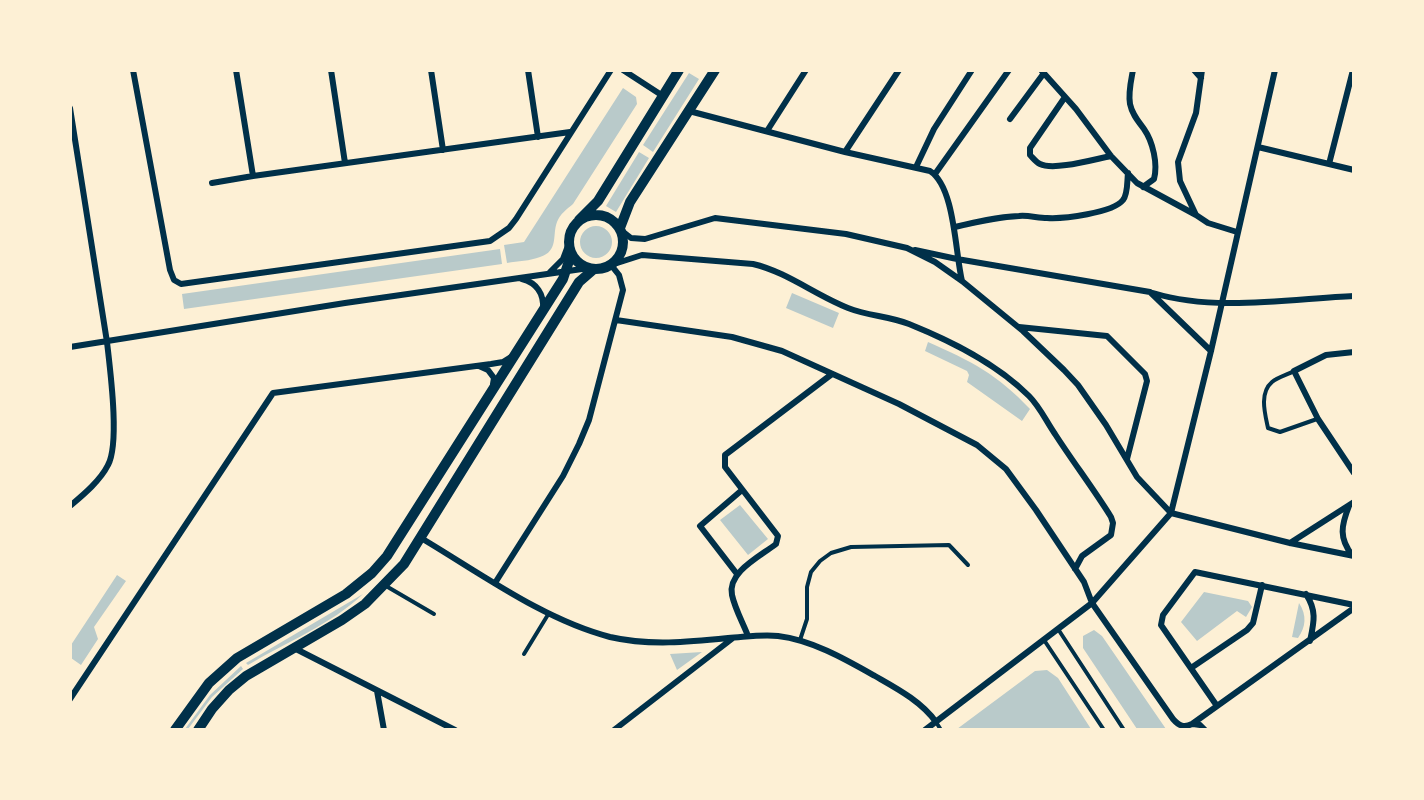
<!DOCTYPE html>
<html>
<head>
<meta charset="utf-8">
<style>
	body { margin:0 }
	#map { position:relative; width:1424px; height:800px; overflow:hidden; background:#fdf0d5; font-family:Merriweather,serif }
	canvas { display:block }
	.frame { position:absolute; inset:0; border:72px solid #fdf0d5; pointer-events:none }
</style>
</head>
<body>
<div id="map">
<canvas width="1424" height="800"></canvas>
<div class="frame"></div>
</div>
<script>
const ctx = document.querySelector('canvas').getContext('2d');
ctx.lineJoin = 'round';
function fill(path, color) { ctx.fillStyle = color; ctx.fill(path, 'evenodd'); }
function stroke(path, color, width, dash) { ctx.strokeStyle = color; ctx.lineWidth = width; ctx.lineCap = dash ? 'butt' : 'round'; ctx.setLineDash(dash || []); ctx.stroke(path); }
fill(new Path2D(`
	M 689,73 L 699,79 L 653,152 L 643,145 Z
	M 623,88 L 636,97 L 637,104 L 573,204 C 567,209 560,214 557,222 C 552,235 559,251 540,257 C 530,261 518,261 507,263 L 504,245 L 524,242 Z
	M 639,152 L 649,158 L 616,212 L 606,206 Z
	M580 242a16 16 0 1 1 32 0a16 16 0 1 1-32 0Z
	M 500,249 L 502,264 L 184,309 L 182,294 Z
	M 792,293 L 839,313 L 833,328 L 786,308 Z
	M 928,342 C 971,361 997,374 1030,409 L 1022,421 L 967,382 L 969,375 L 967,371 L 925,351 Z
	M 740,505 L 768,539 L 748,555 L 720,520 Z
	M 117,575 L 126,581 L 94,627 L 98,639 L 81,665 L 71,658 L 71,645 Z
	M 1204,592 L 1248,601 L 1252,607 L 1246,617 L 1237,611 L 1197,641 L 1181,622 Z
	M 363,594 C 332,624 285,643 248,665 L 246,663 Z
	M 1299,603 C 1307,615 1306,627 1298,638 L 1292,637 Z
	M 1094,630 L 1102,636 L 1166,729 L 1137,729 L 1083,648 L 1083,636 Z
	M 702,652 L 677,670 L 670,654 Z
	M 241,666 L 243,669 L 212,697 L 188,729 L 185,729 L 210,695 Z
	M 1047,670 L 1058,678 L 1091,729 L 957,729 L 1035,671 Z`), '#b9caca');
stroke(new Path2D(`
	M 1294,371 C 1287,375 1278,377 1272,382 C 1259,393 1265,414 1268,428 L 1280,432 L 1317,419
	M 386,586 L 434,614
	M 1058,629 L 1124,730
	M 800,640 L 807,619 L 807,587 L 811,572 L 820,561 L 831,553 L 851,547 L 949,545 L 968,565
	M 1044,640 L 1104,730
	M 524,654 L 549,613
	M 936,722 L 941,730`), '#003049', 4);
stroke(new Path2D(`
	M 133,70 L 170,270 L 174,280 L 181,284 L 490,241 L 509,228 L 516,219 L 611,70
	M 236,70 L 253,176
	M 331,70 L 345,163
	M 431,70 L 443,150
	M 528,70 L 538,137
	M 623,70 L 663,96
	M 1041,70 L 1076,109 L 1111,156 L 1137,183 L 1196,215 L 1208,223 L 1237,232
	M 1133,70 C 1131,81 1128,93 1130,104 C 1132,114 1138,121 1144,129 C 1153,142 1158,164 1154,179 L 1143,187
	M 1194,70 L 1201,78
	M 1065,97 L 1030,148 L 1030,155 C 1033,158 1036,162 1040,164 C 1054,171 1095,159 1111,156
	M 70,108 L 107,342 C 110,369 120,443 108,465 C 100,481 83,495 70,506
	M 689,111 L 845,152 L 930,171 C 955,187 955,252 962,281
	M 1010,119 L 1044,73
	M 767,131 L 806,70
	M 1258,147 L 1354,170
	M 845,152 L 899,70
	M 1329,164 L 1353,70
	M 916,167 L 934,129 L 972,70
	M 935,174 L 1009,70
	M 212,183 L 253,176 L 570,132
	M 1196,215 L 1180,181 L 1178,162 L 1196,113 L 1202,70
	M 955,227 C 976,222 997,217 1019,216 C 1028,215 1038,218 1047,218 C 1063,219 1113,213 1123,200 C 1128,194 1127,181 1128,173
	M 622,231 L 631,238 L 645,239 L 715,218 L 846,234 L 907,248 L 935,262 L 962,281 L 1023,331 L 1064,370 L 1078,385 L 1106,425 L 1137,477 L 1171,513 L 1290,543 L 1354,556
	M 915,250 L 957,259 L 1150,292 L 1211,351
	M 550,272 L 563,259 L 569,243
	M 522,279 C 537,283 544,294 543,309
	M 1153,293 C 1215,312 1290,299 1354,296
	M 616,320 L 732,337 L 782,351 L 899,404 L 977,445 L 1006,469 L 1036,510 L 1084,582 L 1092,603 L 1173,719 C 1179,726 1184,728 1192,724 L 1354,608
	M 1019,327 L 1107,336 L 1145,374 L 1147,381 L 1127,459
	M 70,347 L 345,303 L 589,268
	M 1354,352 L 1326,355 L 1294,371 L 1318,419 L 1354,473
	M 479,366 L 488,370 L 494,378 L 493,384
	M 1349,506 C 1341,526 1339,538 1352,555
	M 421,538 C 480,573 544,620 610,637 C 649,646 689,642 728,638 C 745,637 762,634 778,636 C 812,640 845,659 875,676 C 896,688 921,701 936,722
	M 1290,543 L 1354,502
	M 737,574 L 700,526 L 742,490
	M 495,583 L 563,476 L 579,444 L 589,420 L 623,290 L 619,275 L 611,265 L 642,255 L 753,264 C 787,272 815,295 848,308 C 868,316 889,316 909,324 C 951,341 996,363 1029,396 C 1040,407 1046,421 1055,434 C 1073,462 1093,488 1111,517 L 1113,523 L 1111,535 L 1082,556 L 1075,569
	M 1306,594 C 1317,611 1314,622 1310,641
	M 748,636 C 743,623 735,609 732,595 C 727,572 761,556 776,544 L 778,536 L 725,467 L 725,455 L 832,374
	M 294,648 L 455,730
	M 1191,668 L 1247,630 L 1253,623 L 1262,585
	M 377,691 L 384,730
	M 70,699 L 273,393 L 491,364 L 503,362 L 511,357
	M 1217,706 L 1161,625 L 1163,615 L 1195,572 L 1354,605
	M 1193,724 L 1200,725 L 1205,730
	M 614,730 L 733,638
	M 925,730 L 1092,603 L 1171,513 L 1211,351 L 1275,70`), '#003049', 6);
stroke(new Path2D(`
	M569 242a27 27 0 1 1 54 0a27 27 0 1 1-54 0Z
	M 579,220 L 598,201 L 679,70
	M 620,228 L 630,202 L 715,70
	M 175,730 L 209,683 L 237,658 L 346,594 L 372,573 L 387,556 L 563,279 L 570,258 L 570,250
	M 198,730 L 212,709 L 229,690 L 246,676 L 342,620 L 365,604 L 404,564 L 579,282 L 594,269`), '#003049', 10);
</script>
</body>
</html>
